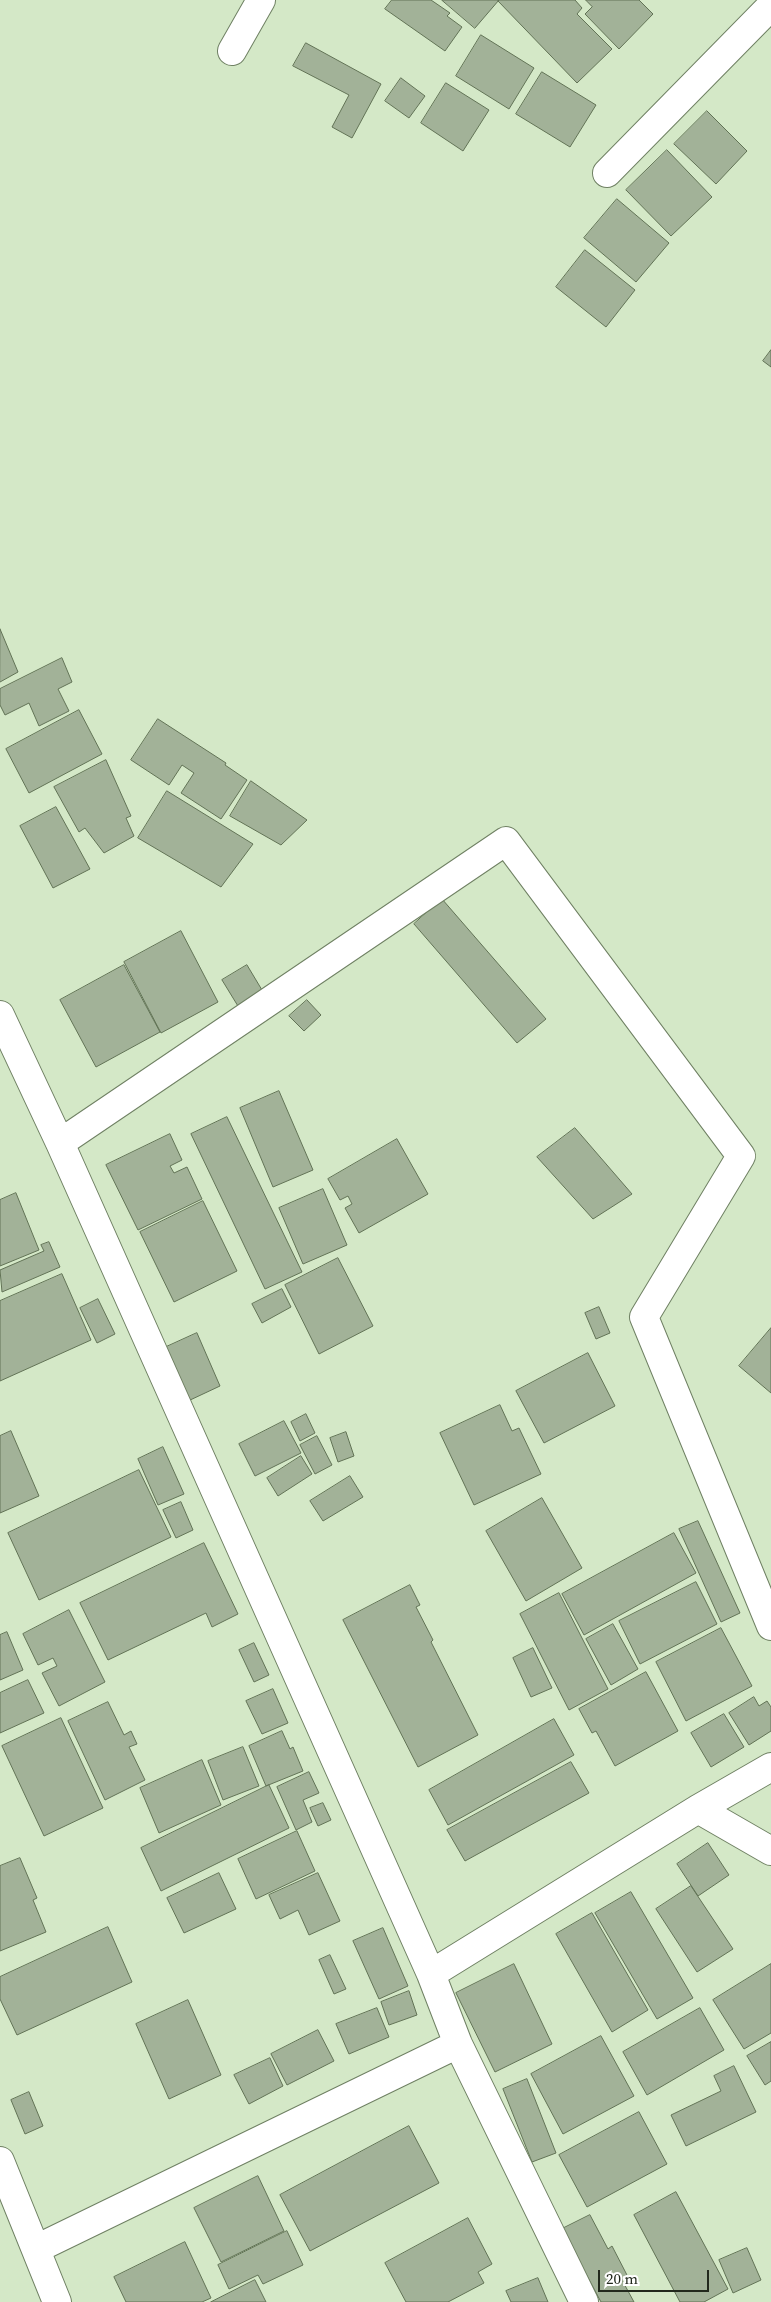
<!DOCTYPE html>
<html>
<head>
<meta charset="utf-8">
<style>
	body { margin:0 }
	#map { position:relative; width:771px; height:2302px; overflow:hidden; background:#d4e8c7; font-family:"Source Serif 4",serif }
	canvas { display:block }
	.scale { position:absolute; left:598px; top:2270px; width:111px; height:22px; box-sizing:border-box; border:2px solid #22291d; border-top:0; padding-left:6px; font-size:15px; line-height:18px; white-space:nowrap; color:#22291d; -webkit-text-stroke:4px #fff; paint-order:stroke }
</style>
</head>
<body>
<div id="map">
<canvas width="771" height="2302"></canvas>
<div class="scale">20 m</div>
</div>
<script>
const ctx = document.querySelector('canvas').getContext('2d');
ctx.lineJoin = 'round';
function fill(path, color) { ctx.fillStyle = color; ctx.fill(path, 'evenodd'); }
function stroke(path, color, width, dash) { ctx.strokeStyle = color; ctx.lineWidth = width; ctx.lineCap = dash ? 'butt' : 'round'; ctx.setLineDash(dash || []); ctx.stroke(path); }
const building = new Path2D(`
	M 392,0 L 431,0 L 450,13 L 447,16 L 462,27 L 445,51 L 385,9 Z
	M 442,0 L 499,0 L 475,28 Z
	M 499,0 L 575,0 L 582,8 L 577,14 L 612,49 L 577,83 L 498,1 Z
	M 586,0 L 639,0 L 653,14 L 619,49 L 585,14 L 592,7 Z
	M 481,35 L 534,68 L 509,109 L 456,76 Z
	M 306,43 L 381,84 L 352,138 L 332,127 L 349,95 L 293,66 Z
	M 542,72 L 596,105 L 570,147 L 516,114 Z
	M 401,78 L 425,96 L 409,118 L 385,101 Z
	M 446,83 L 489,110 L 463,151 L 421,123 Z
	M 707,111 L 747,151 L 716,184 L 674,144 Z
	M 667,150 L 712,197 L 671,236 L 626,190 Z
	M 617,199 L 669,243 L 636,282 L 584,238 Z
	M 585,250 L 635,290 L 606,327 L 556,287 Z
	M 771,350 L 771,367 L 763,361 Z
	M 0,629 L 18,672 L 0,682 Z
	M 62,658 L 72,682 L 58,689 L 69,711 L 39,726 L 29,703 L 5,715 L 0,705 L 0,689 Z
	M 79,710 L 102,754 L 29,793 L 6,749 Z
	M 158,719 L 226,763 L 225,765 L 247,780 L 221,819 L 181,793 L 194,773 L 182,765 L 169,785 L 131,760 Z
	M 106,760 L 131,816 L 126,818 L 134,836 L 104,853 L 85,828 L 79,832 L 54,787 Z
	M 251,781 L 307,820 L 281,845 L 230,816 Z
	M 167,791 L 253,844 L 221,887 L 138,838 Z
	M 56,807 L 90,869 L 53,888 L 20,826 Z
	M 442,899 L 546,1019 L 517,1043 L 414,924 Z
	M 181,931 L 218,1002 L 161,1033 L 124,962 Z
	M 124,965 L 160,1032 L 96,1067 L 60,1000 Z
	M 247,965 L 265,995 L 241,1011 L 222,980 Z
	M 307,1000 L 321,1015 L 304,1031 L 289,1016 Z
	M 279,1091 L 313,1170 L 273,1187 L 240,1108 Z
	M 227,1117 L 302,1272 L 265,1289 L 191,1134 Z
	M 575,1128 L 632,1194 L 593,1219 L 537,1157 Z
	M 170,1134 L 182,1160 L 170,1166 L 174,1173 L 187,1167 L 202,1199 L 138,1230 L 106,1165 Z
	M 397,1139 L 428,1194 L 359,1233 L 345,1208 L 352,1204 L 348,1196 L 340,1200 L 328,1179 Z
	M 323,1189 L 347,1245 L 303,1264 L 279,1208 Z
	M 16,1193 L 39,1250 L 0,1266 L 0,1200 Z
	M 203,1201 L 237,1271 L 174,1302 L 140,1232 Z
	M 49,1242 L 60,1267 L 2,1292 L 0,1270 L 44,1251 L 41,1245 Z
	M 338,1258 L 373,1326 L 319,1354 L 285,1285 Z
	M 62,1274 L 91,1340 L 0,1381 L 0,1301 Z
	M 282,1289 L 291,1307 L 262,1323 L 252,1304 Z
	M 98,1299 L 115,1334 L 97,1343 L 80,1308 Z
	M 599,1307 L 610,1333 L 596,1339 L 585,1313 Z
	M 771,1328 L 771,1393 L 739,1366 Z
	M 197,1333 L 220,1386 L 188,1401 L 164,1348 Z
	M 588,1353 L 615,1406 L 544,1443 L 516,1391 Z
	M 500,1405 L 512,1431 L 519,1428 L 541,1474 L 474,1505 L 440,1433 Z
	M 306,1414 L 315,1433 L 300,1441 L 291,1422 Z
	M 284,1421 L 301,1453 L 255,1476 L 239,1444 Z
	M 11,1431 L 39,1496 L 0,1513 L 0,1436 Z
	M 346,1432 L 354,1456 L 338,1462 L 330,1438 Z
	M 317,1436 L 332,1465 L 315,1474 L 300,1445 Z
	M 163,1447 L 184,1494 L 158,1505 L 138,1459 Z
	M 301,1456 L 312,1474 L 278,1496 L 267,1478 Z
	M 139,1470 L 171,1537 L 39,1600 L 8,1533 Z
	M 350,1476 L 363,1497 L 323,1521 L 310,1501 Z
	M 542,1498 L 582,1568 L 526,1601 L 486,1531 Z
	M 181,1502 L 193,1530 L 176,1538 L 163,1510 Z
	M 698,1521 L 740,1613 L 721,1622 L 679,1529 Z
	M 674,1533 L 696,1573 L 584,1635 L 562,1594 Z
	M 204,1543 L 238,1614 L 212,1627 L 206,1613 L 108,1660 L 80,1603 Z
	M 696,1582 L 717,1624 L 640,1664 L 619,1621 Z
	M 410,1585 L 420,1605 L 416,1607 L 433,1640 L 431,1642 L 478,1735 L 418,1767 L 343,1620 Z
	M 559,1593 L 608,1689 L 569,1710 L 520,1614 Z
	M 69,1610 L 105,1682 L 59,1706 L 42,1673 L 57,1666 L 53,1658 L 38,1665 L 23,1634 Z
	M 613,1624 L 638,1669 L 611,1685 L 586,1639 Z
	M 721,1628 L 752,1686 L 686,1721 L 656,1662 Z
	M 7,1632 L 23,1670 L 0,1680 L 0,1635 Z
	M 254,1643 L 269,1675 L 254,1682 L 239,1650 Z
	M 533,1648 L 552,1688 L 531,1697 L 513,1658 Z
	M 646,1672 L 678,1731 L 615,1766 L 596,1731 L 592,1733 L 579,1709 Z
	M 28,1680 L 44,1713 L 0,1733 L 0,1693 Z
	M 273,1689 L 288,1723 L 262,1734 L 246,1701 Z
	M 754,1697 L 759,1706 L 767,1701 L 771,1707 L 771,1731 L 749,1745 L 729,1713 Z
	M 108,1702 L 124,1735 L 131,1731 L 137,1744 L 129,1747 L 145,1780 L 105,1800 L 68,1721 Z
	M 724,1714 L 744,1747 L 711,1767 L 691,1733 Z
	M 61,1718 L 103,1808 L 44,1836 L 2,1746 Z
	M 554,1719 L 574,1755 L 448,1825 L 429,1790 Z
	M 282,1731 L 290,1749 L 293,1747 L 303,1771 L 266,1786 L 249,1746 Z
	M 243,1747 L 259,1786 L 223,1800 L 208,1761 Z
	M 202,1760 L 221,1805 L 159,1833 L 140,1788 Z
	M 571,1762 L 589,1793 L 465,1861 L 447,1830 Z
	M 309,1772 L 319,1793 L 303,1800 L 312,1822 L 296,1830 L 277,1787 Z
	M 269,1785 L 289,1828 L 161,1891 L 141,1848 Z
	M 323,1803 L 331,1820 L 318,1826 L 310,1808 Z
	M 297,1831 L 315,1871 L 256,1899 L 238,1859 Z
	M 708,1843 L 729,1875 L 698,1896 L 677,1864 Z
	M 20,1858 L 37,1898 L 33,1900 L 46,1932 L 0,1951 L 0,1866 Z
	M 219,1873 L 236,1909 L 184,1933 L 167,1898 Z
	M 318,1873 L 340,1921 L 309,1935 L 298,1910 L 280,1919 L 269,1895 Z
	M 691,1886 L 733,1949 L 697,1972 L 656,1909 Z
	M 631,1892 L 693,1998 L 657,2019 L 595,1913 Z
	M 592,1913 L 648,2010 L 612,2032 L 556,1934 Z
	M 108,1927 L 132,1982 L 17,2035 L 0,1999 L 0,1977 Z
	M 383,1928 L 408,1986 L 379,1999 L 353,1941 Z
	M 330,1955 L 346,1989 L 334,1994 L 319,1960 Z
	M 514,1964 L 552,2044 L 495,2072 L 456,1993 Z
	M 771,1964 L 771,2033 L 744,2049 L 713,2000 Z
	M 409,1991 L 417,2015 L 389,2025 L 381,2002 Z
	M 188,2000 L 221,2075 L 169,2099 L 136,2024 Z
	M 377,2008 L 389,2037 L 349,2054 L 336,2024 Z
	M 700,2008 L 724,2050 L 647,2095 L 623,2052 Z
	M 318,2030 L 334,2061 L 287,2085 L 271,2054 Z
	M 601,2036 L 634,2096 L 563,2134 L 531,2074 Z
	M 771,2042 L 771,2081 L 765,2085 L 747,2056 Z
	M 270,2058 L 283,2086 L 249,2104 L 234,2075 Z
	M 734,2066 L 756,2112 L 686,2146 L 671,2115 L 721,2091 L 714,2076 Z
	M 527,2079 L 556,2153 L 532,2162 L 503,2089 Z
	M 29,2092 L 43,2126 L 25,2134 L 11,2100 Z
	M 639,2112 L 667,2164 L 587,2207 L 559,2155 Z
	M 409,2126 L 439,2183 L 310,2251 L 280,2195 Z
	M 258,2176 L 284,2231 L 221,2262 L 194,2208 Z
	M 676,2192 L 728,2289 L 704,2302 L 680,2302 L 634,2215 Z
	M 590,2215 L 608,2249 L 612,2246 L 628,2277 L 622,2280 L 634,2302 L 601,2302 L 562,2229 Z
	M 468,2218 L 492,2264 L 478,2272 L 484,2283 L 448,2302 L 406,2302 L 385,2263 Z
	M 287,2231 L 303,2265 L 263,2284 L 258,2275 L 229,2289 L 218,2265 Z
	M 185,2242 L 211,2298 L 202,2302 L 126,2302 L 114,2277 Z
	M 747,2248 L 761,2280 L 733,2293 L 719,2260 Z
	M 538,2278 L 548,2302 L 511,2302 L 506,2291 Z
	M 255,2280 L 266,2302 L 211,2302 Z`);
fill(building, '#a2b298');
stroke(building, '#627356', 1);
const minor = new Path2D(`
	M 232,51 L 261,0
	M 607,173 L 771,6
	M 0,1015 L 60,1143 L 431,1974 L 458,2044 L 584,2302
	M 60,1143 L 506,841 L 741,1156 L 644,1317 L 771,1626
	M 698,1809 L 771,1851
	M 431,1974 L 698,1809 L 771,1767
	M 0,2161 L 57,2302
	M 36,2249 L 458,2044`);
stroke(minor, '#6f8063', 30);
stroke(minor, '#fff', 28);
</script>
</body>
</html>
